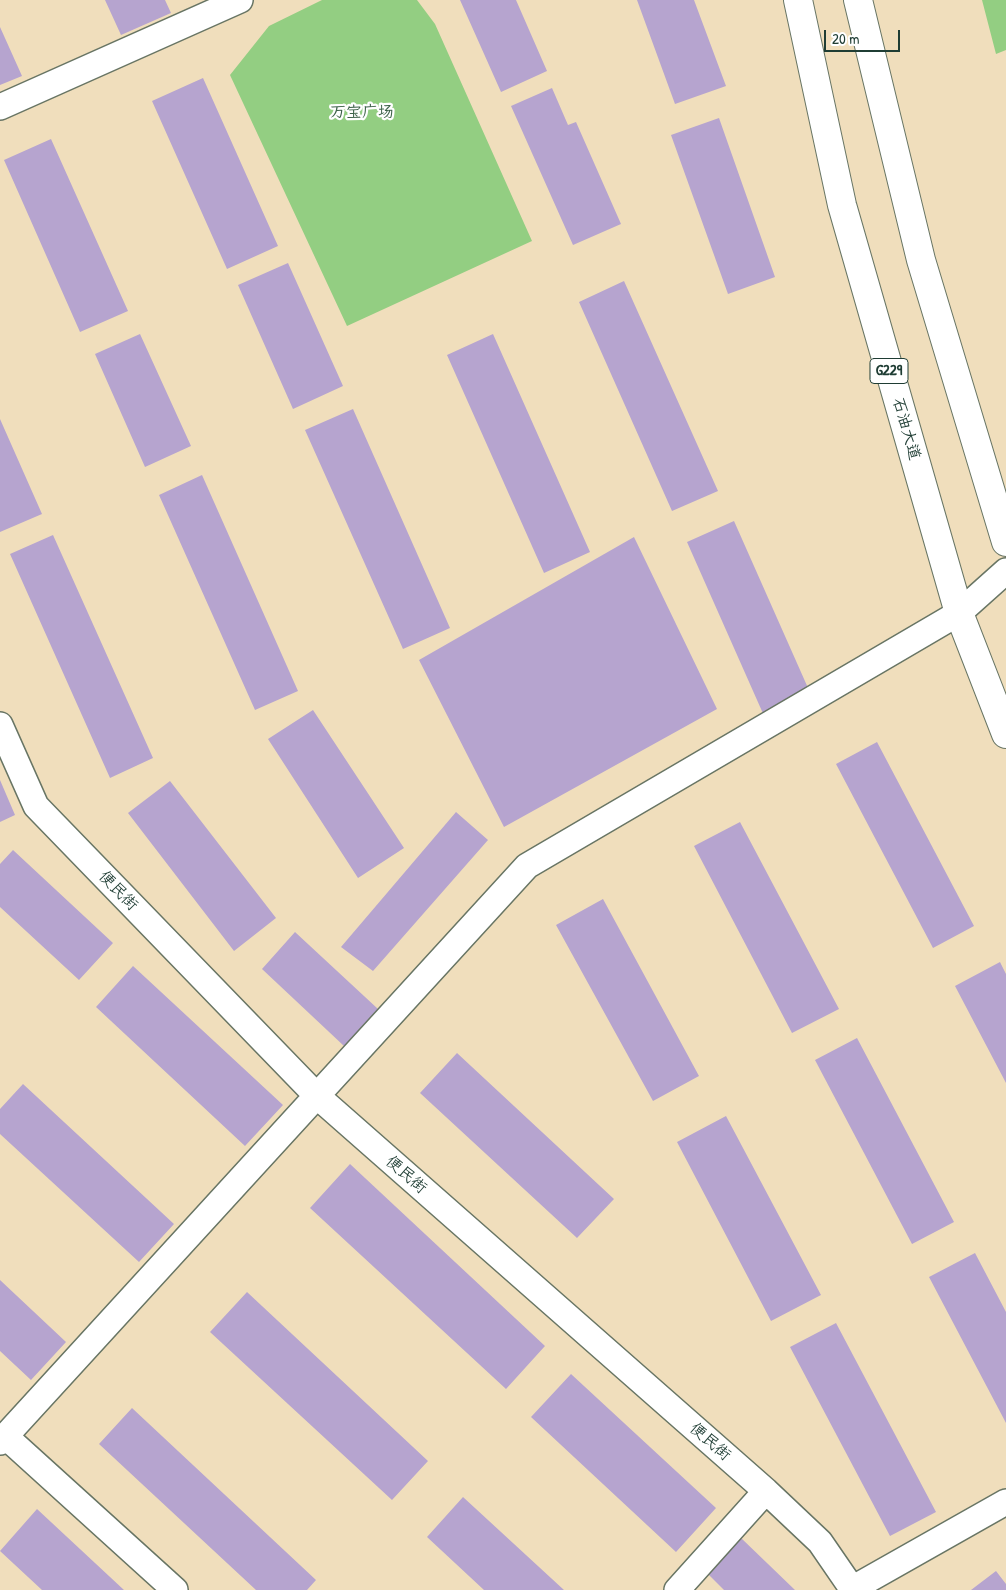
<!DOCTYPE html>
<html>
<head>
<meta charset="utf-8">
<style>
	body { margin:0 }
	#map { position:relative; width:1006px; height:1590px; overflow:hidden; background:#f0debc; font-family:"Patrick Hand",sans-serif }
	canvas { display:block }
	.scale { position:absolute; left:824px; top:30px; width:76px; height:22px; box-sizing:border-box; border:2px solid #1f3d34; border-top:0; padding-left:6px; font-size:15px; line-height:18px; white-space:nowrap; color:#1f3d34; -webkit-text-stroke:4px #fff; paint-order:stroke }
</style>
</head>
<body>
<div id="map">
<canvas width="1006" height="1590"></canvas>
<div class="scale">20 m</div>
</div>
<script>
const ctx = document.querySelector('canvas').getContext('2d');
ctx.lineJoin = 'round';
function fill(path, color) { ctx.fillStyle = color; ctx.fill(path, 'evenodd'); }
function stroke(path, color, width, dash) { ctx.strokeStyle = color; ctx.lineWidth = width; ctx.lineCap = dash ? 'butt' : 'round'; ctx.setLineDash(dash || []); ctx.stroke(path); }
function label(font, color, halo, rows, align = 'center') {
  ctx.font = font + ' "Patrick Hand","LXGW WenKai TC",sans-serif'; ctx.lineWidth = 4.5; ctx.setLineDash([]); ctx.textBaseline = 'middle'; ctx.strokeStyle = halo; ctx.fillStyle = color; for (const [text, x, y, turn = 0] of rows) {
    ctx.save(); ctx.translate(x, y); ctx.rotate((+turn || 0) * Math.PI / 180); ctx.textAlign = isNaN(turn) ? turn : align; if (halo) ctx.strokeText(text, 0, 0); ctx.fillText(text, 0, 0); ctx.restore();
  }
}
fill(new Path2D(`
	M 322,0 L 417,0 L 435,24 L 532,241 L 347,326 L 230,75 L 269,26 Z
	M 982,0 L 1006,0 L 1006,50 L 996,54 Z`), '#93ce82');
fill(new Path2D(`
	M 105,0 L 165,0 L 171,13 L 121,35 Z
	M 460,0 L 516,0 L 547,71 L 501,92 Z
	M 637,0 L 694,0 L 726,86 L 675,104 Z
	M 0,27 L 22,76 L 0,85 Z
	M 203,78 L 278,246 L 227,269 L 152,101 Z
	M 552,88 L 568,125 L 576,122 L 621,224 L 573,245 L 511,106 Z
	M 719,118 L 775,277 L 728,294 L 671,135 Z
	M 51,139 L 128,311 L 80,332 L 4,160 Z
	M 288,263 L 343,386 L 293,409 L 238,285 Z
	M 624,281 L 718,491 L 672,511 L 579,302 Z
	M 140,334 L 191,446 L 145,467 L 95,354 Z
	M 493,334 L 590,552 L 544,573 L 447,355 Z
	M 353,409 L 450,628 L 403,649 L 305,430 Z
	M 0,419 L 42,514 L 0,532 Z
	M 202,475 L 298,691 L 255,710 L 159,495 Z
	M 734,521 L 812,697 L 765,718 L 687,542 Z
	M 53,535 L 153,758 L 110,778 L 10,554 Z
	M 634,537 L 717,709 L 504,827 L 419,660 Z
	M 313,710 L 404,848 L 358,878 L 268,739 Z
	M 877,742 L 974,926 L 933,948 L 836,764 Z
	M 0,780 L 15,815 L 0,822 Z
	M 170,781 L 276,918 L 234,951 L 128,813 Z
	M 456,812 L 488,840 L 373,971 L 341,947 Z
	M 740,822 L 839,1009 L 792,1033 L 694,846 Z
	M 13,850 L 113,943 L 79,980 L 0,907 L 0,864 Z
	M 603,899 L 699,1076 L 653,1101 L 556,925 Z
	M 295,932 L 378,1009 L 344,1046 L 262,969 Z
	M 1000,962 L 1006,974 L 1006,1083 L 955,986 Z
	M 133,966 L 283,1105 L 245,1146 L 96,1007 Z
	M 857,1038 L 954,1222 L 912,1244 L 815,1060 Z
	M 457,1053 L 614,1199 L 577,1238 L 420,1093 Z
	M 23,1084 L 174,1224 L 139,1262 L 0,1134 L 0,1109 Z
	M 726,1116 L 821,1295 L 771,1321 L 677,1142 Z
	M 350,1164 L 545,1346 L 506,1389 L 310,1208 Z
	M 975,1253 L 1006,1312 L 1006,1423 L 929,1277 Z
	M 0,1280 L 66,1342 L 31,1380 L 0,1351 Z
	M 247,1292 L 428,1461 L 392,1500 L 210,1332 Z
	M 836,1323 L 936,1512 L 890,1536 L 790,1347 Z
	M 571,1374 L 716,1508 L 676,1552 L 531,1417 Z
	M 132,1408 L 316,1580 L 307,1590 L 256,1590 L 99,1444 Z
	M 463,1497 L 564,1590 L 484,1590 L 427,1537 Z
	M 37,1509 L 124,1590 L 42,1590 L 0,1551 Z
	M 740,1537 L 795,1590 L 724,1590 L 707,1573 Z
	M 996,1571 L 1006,1584 L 1006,1590 L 971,1590 Z`), '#b6a4cf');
const street = new Path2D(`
	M 0,107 L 240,0
	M 0,725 L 36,806 L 317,1096 L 766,1491 L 820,1542 L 853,1590
	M 5,1436 L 175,1590
	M 0,1442 L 527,866 L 959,613 L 1006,571
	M 852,1589 L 1006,1502
	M 677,1590 L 766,1491`);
const highway = new Path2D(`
	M 798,0 L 842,205 L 959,613 L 1006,734
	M 858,0 L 921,260 L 1006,542`);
stroke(street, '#687564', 28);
stroke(highway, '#687564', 30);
stroke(street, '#fff', 25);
stroke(highway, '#fff', 28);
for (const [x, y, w] of [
	[889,371,38]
]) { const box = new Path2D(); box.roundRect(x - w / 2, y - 12.5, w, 25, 4); ctx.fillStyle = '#fff'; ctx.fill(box); stroke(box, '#1f3d34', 1); }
label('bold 15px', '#1f3d34', null, [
	["G229",889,371]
]);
label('16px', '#3c6148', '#fff', [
	["万宝广场",362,113]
]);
label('16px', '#1f3d34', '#fff', [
	["石油大道",906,429,74],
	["便民街",118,891,46],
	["便民街",406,1175,41],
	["便民街",710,1442,41]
]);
</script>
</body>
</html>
